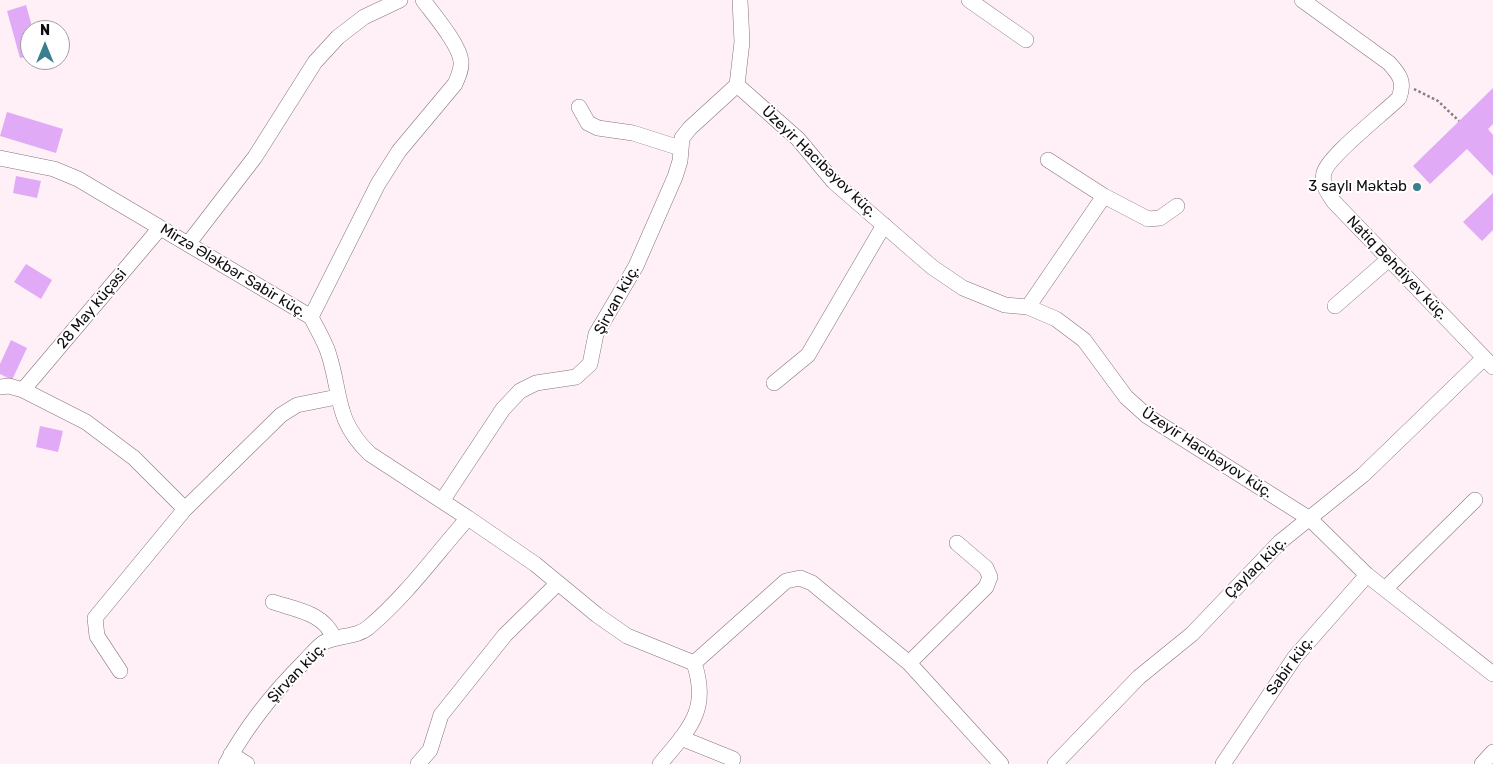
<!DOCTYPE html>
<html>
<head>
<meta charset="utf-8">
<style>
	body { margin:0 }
	#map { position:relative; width:1493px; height:764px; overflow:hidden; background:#fff0f8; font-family:Rubik,sans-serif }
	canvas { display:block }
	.north { position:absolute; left:20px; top:20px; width:50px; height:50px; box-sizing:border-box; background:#fff; border:1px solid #a09e9f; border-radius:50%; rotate:0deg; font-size:14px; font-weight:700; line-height:20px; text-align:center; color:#110c0f }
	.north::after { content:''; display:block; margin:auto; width:18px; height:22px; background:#3a7f8d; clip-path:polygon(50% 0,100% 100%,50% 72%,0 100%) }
</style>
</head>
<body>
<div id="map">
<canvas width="1493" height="764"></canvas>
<div class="north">N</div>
</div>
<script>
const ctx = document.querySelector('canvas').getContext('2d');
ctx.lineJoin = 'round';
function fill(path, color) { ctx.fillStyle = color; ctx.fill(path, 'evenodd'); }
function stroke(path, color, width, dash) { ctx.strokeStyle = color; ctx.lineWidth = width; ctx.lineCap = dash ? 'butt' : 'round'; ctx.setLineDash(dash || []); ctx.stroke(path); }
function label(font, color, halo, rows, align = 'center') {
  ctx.font = font + ' Rubik,sans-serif'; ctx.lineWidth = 4; ctx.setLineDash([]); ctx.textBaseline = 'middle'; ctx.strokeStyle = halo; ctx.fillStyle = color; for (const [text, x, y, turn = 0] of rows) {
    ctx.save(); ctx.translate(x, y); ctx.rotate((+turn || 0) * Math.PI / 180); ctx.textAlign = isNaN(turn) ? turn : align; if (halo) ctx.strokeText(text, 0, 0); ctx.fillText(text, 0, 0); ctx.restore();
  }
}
fill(new Path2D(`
	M 26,5 L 33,30 L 30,30 L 30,56 L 20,58 L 7,11 Z
	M 1493,88 L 1493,124 L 1488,129 L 1493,135 L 1493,176 L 1467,149 L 1430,184 L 1413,166 Z
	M 7,112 L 63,129 L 56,153 L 0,136 Z
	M 16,176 L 41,181 L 37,198 L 13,193 Z
	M 1493,193 L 1493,230 L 1482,241 L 1463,222 Z
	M 26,264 L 52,280 L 41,299 L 14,282 Z
	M 11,340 L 27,348 L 12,380 L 0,374 L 0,364 Z
	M 40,426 L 63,431 L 58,452 L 36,447 Z`), '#e1aaf7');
const minor = new Path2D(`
	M 740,0 L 742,42 L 737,85 L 798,139 L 834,182 L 932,267 L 963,288 L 1005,305 L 1028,307 L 1056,319 L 1084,340 L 1126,397 L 1147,416 L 1310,519 L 1367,575 L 1493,674
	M 969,0 L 1026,40
	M 1302,0 L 1389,63 C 1400,75 1405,82 1399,98 C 1384,113 1327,157 1324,173 C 1321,184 1328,193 1334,202 L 1493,367
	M 579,107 L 588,123 L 598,128 L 633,133 L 680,148
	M 0,158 L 54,169 L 78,179 L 311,317 C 317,329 324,340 328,352 C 342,394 334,420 370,454 L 468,518 L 535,564 L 597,615 L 627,636 L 694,663 L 786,581 L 800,578 L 812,583 L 909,663 L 1001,764
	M 1048,160 L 1104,196 L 1148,219 L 1160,218 L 1177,206
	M 188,244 L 255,157 L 315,62 L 338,37 L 364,17 L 400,0
	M 1335,306 L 1389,259
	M 1028,307 L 1104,196
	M 311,317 L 378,184 L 399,151 L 455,84 C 458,77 462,69 461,61 C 459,44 434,15 423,0
	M 774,383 L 808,355 L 884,225
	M 0,387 L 9,386 L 23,390 L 86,422 L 134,458 L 185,509
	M 23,390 L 160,228
	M 442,501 L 503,409 L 520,391 L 536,383 L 576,377 L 590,364 L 596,334 L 636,266 L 675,177 L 680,161 L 682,138 L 690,128 L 737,85
	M 1386,588 L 1475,500
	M 273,602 C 297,610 324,613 334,638
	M 909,663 L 986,587 L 990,577 L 986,568 L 957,543
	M 120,671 L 97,636 L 95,618 L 185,509 L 281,415 L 297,405 L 337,397
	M 681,738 L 733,759
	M 231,754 L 247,764
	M 226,764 C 246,727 274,692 304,662 C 310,656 316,648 323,643 C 337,634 355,639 369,627 C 406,596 436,554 468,518
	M 418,764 L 430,750 L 441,715 L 505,635 L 558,583
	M 660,764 C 689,729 710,710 694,663
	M 1055,764 L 1139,677 L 1192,634 L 1280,542 L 1363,475 L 1484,358
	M 1223,764 L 1295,657 L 1367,575
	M 1482,764 L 1493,752`);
stroke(minor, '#83747d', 16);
stroke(new Path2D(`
	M 1414,89 L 1438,101 L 1459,121`), '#867c81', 2.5, [2.5, 2.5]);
stroke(minor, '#fff', 15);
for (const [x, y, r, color] of [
	[1417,187,5,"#3a7f8d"]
]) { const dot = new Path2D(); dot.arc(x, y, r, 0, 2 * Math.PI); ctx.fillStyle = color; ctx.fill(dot); stroke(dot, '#fff', 2); }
label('15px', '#110c0f', '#fff', [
	["Üzeyir Hacıbəyov küç.",819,162,44],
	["Natiq Behdiyev küç.",1397,268,46],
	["Mirzə Ələkbər Sabir küç.",233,271,31],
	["Şirvan küç.",617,300,-61],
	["28 May küçəsi",92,309,-50],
	["Üzeyir Hacıbəyov küç.",1207,453,33],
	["Çaylaq küç.",1256,568,-45],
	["Sabir küç.",1290,666,-54],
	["Şirvan küç.",297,673,-46]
]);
label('15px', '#110c0f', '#fff', [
	["3 saylı Məktəb",1407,187]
], 'right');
</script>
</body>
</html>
